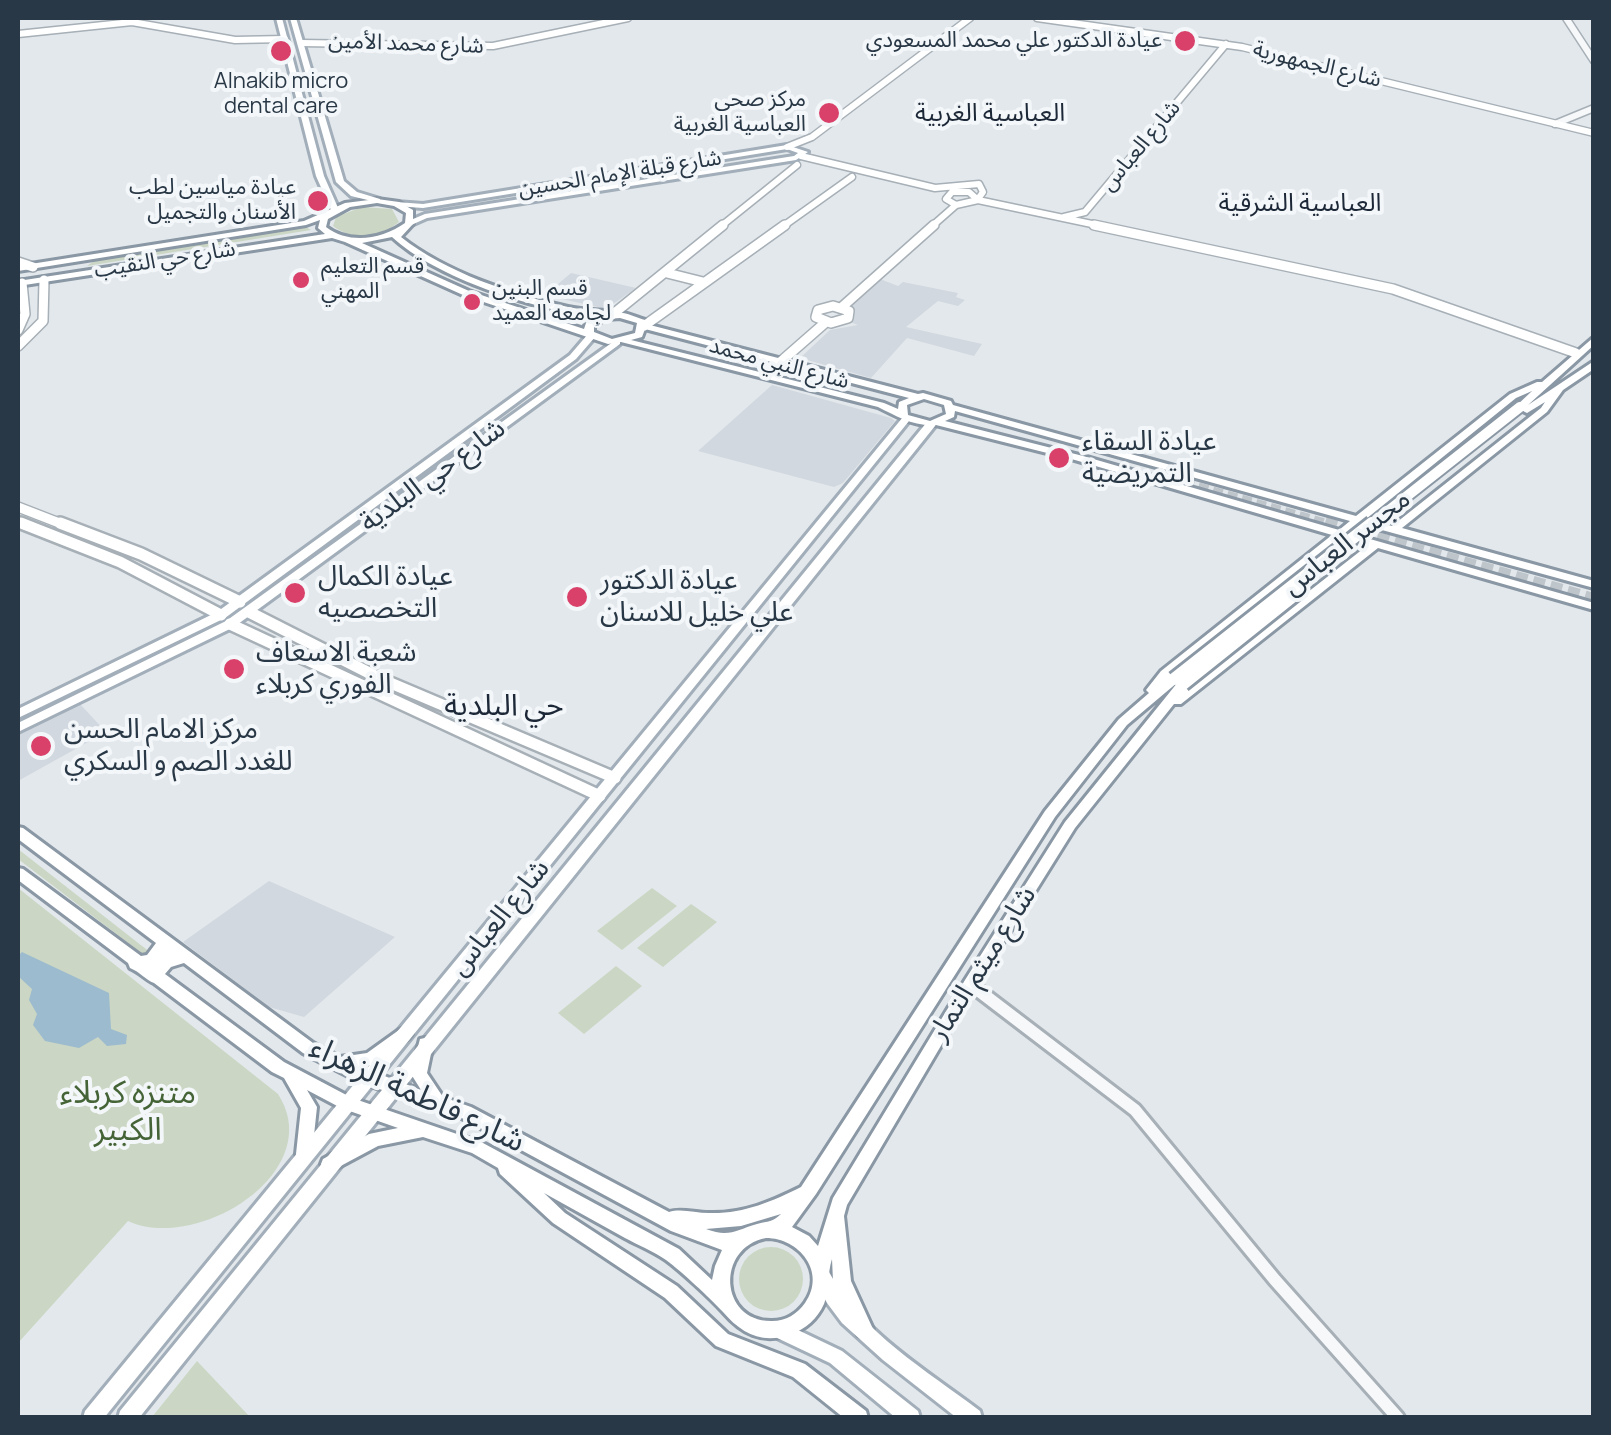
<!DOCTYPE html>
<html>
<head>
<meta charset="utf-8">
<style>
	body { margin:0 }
	#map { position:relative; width:1611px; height:1435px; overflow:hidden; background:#e3e8ec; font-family:Manrope,sans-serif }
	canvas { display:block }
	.frame { position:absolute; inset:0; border:20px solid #293846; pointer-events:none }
</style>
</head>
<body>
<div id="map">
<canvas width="1611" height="1435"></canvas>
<div class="frame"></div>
</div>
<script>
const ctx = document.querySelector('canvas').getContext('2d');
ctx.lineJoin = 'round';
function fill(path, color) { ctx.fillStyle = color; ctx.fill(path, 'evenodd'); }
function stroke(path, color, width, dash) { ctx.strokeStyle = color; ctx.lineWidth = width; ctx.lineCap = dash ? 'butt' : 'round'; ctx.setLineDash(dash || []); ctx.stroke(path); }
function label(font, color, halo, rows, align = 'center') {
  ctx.font = font + ' Manrope,"Noto Sans Arabic",sans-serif'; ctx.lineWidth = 8; ctx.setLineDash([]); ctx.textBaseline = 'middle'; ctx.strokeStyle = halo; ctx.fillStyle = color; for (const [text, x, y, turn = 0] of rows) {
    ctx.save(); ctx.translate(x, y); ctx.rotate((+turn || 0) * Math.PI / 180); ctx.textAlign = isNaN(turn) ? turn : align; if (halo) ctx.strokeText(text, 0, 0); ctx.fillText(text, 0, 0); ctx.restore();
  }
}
fill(new Path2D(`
	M 571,273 L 636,288 L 606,309 L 545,295 Z
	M 875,277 L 898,286 L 903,282 L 958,293 L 956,297 L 965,300 L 958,306 L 938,301 L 906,327 L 982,344 L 974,356 L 907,338 L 871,378 L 800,358 L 830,330 L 858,325 L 845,320 L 846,309 Z
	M 772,385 L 891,418 L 895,421 L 843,483 L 834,487 L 698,451 Z
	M 80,704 L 106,732 L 18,781 L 18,735 Z
	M 269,881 L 395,937 L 304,1017 L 269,1007 L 183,942 Z`), '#d1d8df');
fill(new Path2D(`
	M 362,207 L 392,209 L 399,222 C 381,237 352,241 333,226 L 336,217 Z
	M 306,227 L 311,230 L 87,266 L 94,261 Z
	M 18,849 L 151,953 L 147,957 L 140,952 L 18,859 Z
	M 18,888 L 278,1094 C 328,1171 198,1253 128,1221 L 18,1343 Z
	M 652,888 L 677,906 L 622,950 L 597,931 Z
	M 691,904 L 717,922 L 663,967 L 637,948 Z
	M 616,966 L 642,986 L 584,1034 L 558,1013 Z
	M739 1279a32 32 0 1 1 64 0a32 32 0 1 1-64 0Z
	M 197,1361 L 250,1417 L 152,1417 Z`), '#cbd7c4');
fill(new Path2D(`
	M 22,952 L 109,993 L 111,1029 L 127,1035 L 126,1044 L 107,1046 L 98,1037 L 79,1048 L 45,1041 L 33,1025 L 37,1014 L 29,1000 L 32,989 L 18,976 L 18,956 Z`), '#9cbbce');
stroke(new Path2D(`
	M 1155,475 L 1334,526`), '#bec5cb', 10, [10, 5]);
stroke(new Path2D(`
	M 1325,523 L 1594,599`), '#bec5cb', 12, [12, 6]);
const tertiaryFar1 = new Path2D(`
	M 1566,18 L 1594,61
	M 1555,124 L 1594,108`);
const tertiary = new Path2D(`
	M 970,984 L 1135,1110 L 1275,1280 L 1398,1418`);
const secondaryFar2 = new Path2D(`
	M 1037,18 L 1242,47 L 1594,133
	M 18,34 L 132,22 L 235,40 L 285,39
	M 301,43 L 493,46 L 628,18
	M 787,147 L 812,137 L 970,18
	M 801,156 L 935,188 L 979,184 L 983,192 L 978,199
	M 952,192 L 969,192 L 978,200 L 956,205 L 946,199 Z
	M 978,200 L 1106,227
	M 1064,217 L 1085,212 L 1226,44
	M 720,227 L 797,165
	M 782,227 L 852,177
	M 931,227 L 956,205`);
const secondaryFar1 = new Path2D(`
	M 1094,225 L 1393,289 L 1576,353
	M 18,262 L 33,267
	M 667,273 L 703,282
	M 833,306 L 849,311 L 848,318 L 831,323 L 816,317 L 818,310 Z
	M 842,307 L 934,225
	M 612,315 L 723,225
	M 644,326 L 785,225
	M 18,330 L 25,314 L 22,283
	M 18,346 L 43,321 L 44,280
	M 778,364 L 826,322
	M 18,507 L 67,526
	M 18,522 L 27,526`);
const secondary = new Path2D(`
	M 21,523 L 120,562 L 221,615
	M 60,523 L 141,554 L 240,602
	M 249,612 L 381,679 L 615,778
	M 230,624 L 600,796`);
const primary = new Path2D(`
	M 276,18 L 282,18 L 324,176 L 339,210 L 338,212 L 331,210 L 316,176 Z
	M 290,18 L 296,18 L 344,181 L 357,192 L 380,199 L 380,203 L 351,196 L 336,182 Z
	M 787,145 L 808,152 L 796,160 L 427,218 L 409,226 L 406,226 L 406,222 L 425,214 L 794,156 L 798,153 L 787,149 L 423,208 L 396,206 L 392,204 L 396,202 L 423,204 Z
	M 591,333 L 596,336 L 576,359 L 225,618 L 18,718 L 18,709 L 217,612 L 570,355 L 588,334 Z
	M 617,339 L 620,340 L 620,344 L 234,627 L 18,732 L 18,723 L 226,621 Z
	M 906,416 L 911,419 L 909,421 L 104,1418 L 83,1418 L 85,1411 L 903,417 Z
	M 931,421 L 936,424 L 935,426 L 139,1418 L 118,1418 L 120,1411 L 927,422 Z
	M 823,1270 L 829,1272 C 862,1333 926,1370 980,1411 L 982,1418 L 957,1418 L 883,1360 L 842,1323 L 827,1303 L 814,1278 L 817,1272 Z
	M 779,1321 L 842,1351 L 918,1411 L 920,1418 L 896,1418 L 830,1363 L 773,1336 L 770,1330 L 773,1324 Z`);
const trunk = new Path2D(`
	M 377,199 L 399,202 L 413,210 L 413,224 L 401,237 C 445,272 513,295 568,307 C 586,311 605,310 623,313 C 630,314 638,318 645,320 L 646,324 L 918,394 L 923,393 L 951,401 L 953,405 L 1356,516 L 1510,394 L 1537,382 L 1542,382 L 1594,337 L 1594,345 L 1528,405 L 1594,361 L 1594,369 L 1563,390 L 1547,412 L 1402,528 L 1594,581 L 1594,588 L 1360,524 L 1349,533 L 1594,603 L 1594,610 L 1378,548 L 1181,704 L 1174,704 L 1075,828 L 975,988 L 847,1205 L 844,1216 L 851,1281 L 873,1329 L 870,1335 L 864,1338 L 858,1335 L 833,1281 L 832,1259 C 827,1274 830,1289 824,1304 C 817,1319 806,1329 791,1334 C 762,1345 741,1333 723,1312 C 710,1298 681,1271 666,1260 C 653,1251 638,1245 625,1238 C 598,1223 571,1208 544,1193 L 565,1213 L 677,1286 L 728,1334 L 805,1364 L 866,1411 L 868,1418 L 844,1418 L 793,1377 L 716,1346 L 665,1298 L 553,1223 L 500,1174 L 498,1168 L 472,1153 L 423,1137 L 378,1146 L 335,1169 L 329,1171 L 323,1169 L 321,1164 L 323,1159 L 369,1134 L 398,1128 L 341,1108 L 307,1090 L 317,1107 L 312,1154 L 310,1159 L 304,1161 L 298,1159 L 296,1154 L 301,1108 L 284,1078 L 272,1072 L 154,983 C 146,980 140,972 130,968 L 128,963 L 18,880 L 18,868 L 23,869 L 141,956 L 147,955 L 156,943 L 18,839 L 18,827 L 23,828 L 313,1043 L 340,1057 L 367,1053 L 399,1030 L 404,1028 L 409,1030 L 412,1034 L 409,1038 L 376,1064 L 361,1067 L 421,1090 L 411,1074 L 420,1039 L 425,1038 L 430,1039 L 433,1044 L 427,1073 L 443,1097 L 471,1107 L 669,1212 C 681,1208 695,1213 709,1213 C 743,1214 771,1202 801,1187 L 1045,811 L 1119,719 L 1149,693 L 1146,690 L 1161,671 L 1332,535 L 1075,460 L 936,425 C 915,427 896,416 878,407 L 621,342 L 608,344 L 463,295 L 345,242 L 332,238 L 18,286 L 18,281 L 325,234 L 318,228 L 320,220 L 306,225 L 18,271 L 18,266 L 304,221 L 345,203 ZM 377,203 L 394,206 L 406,213 L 405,223 C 382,239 350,245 326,227 L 328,219 L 350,207 ZM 392,237 C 436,278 535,310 596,317 L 586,323 L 584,329 L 469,291 L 362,243 ZM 620,318 L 637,323 L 635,333 L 612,339 L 594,332 L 594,326 L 606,319 ZM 645,329 L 909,398 L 899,402 L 898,409 L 884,403 L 631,340 L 642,337 ZM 1532,391 L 1515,407 L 1527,413 L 1545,402 L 1541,408 L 1392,526 L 1366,519 L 1516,398 ZM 924,399 L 944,405 L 946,414 L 930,421 L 908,415 L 907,405 ZM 955,411 L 1350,521 L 1339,530 L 1083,456 L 945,421 L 954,417 ZM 1343,538 L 1368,545 L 1188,686 L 1187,681 L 1179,681 L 1178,676 L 1170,676 ZM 1178,682 L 1065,822 L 965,980 L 833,1198 L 818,1246 L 809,1236 L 792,1227 L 816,1194 L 1055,817 L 1127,725 ZM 184,963 L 303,1053 L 362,1083 L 460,1117 L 671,1231 L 722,1250 L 715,1266 L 712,1280 L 679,1249 L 483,1143 L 352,1098 L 284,1062 L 165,974 L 171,967 ZM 781,1214 C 773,1222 768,1221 757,1224 C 736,1230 729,1238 706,1229 L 741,1226 ZM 766,1238 C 799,1238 827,1272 805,1303 C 797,1314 786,1321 772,1321 C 720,1322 715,1248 766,1238 Z`);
stroke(tertiaryFar1, '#a7b0b7', 9);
stroke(tertiary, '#a7b0b7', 18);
stroke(secondaryFar2, '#a7b0b7', 9);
stroke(secondaryFar1, '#a7b0b7', 12);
stroke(secondary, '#a7b0b7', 16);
stroke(primary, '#a2aeb9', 6);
stroke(trunk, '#8a97a4', 6);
stroke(tertiaryFar1, '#f7f8fa', 6);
stroke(tertiary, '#f7f8fa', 12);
stroke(secondaryFar2, '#fff', 6);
stroke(secondaryFar1, '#fff', 9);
stroke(secondary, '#fff', 11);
fill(primary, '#fff');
fill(trunk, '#fff');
const trunkBridgeFar1 = new Path2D(`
	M 1369,526 L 1520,407`);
const trunkBridge = new Path2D(`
	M 1174,679 L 1372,523
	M 1183,684 L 1302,589`);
stroke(trunkBridgeFar1, '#8a97a4', 14, []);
stroke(trunkBridge, '#8a97a4', 18, []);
stroke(trunkBridgeFar1, '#fff', 10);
stroke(trunkBridge, '#fff', 12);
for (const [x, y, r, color] of [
	[1185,41,12,"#d9416b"],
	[281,51,12,"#d9416b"],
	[829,113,12,"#d9416b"],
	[318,201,12,"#d9416b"],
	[301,280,10,"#d9416b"],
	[472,302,10,"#d9416b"],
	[1059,458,12,"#d9416b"],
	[295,593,12,"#d9416b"],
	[577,597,12,"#d9416b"],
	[234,669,12,"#d9416b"],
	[41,746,12,"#d9416b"]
]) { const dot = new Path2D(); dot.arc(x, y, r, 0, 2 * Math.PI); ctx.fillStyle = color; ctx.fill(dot); stroke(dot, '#f4f7f9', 4); }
label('22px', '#293846', '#f4f7f9', [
	["عيادة الدكتور علي محمد المسعودي",1162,41],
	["Alnakib micro",281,82,"center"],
	["dental care",281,107,"center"],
	["مركز صحي",806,100],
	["العباسية الغربية",806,125],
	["عيادة مياسين لطب",296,188],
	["الأسنان والتجميل",296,213],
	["قسم التعليم",321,267,"left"],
	["المهني",321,292,"left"],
	["قسم البنين",492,289,"left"],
	["لجامعه العميد",492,314,"left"]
], 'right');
label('22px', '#293846', '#f4f7f9', [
	["شارع محمد الأمين",406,44,2],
	["شارع الجمهورية",1317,65,14],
	["شارع العباس",1141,146,-50],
	["شارع قبلة الإمام الحسين",620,174,-9],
	["شارع حي النقيب",165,260,-9],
	["شارع النبي محمد",779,364,15]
]);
label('25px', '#1c2837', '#f4f7f9', [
	["العباسية الغربية",990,114],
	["العباسية الشرقية",1300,204]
]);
label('28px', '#293846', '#f4f7f9', [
	["عيادة السقاء",1082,442],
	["التمريضية",1082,474],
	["عيادة الكمال",318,577],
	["التخصصيه",318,609],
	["عيادة الدكتور",600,581],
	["علي خليل للاسنان",600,613],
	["شعبة الاسعاف",256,653],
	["الفوري كربلاء",256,685],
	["مركز الامام الحسن",64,730],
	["للغدد الصم و السكري",64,762]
], 'left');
label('28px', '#293846', '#f4f7f9', [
	["شارع حي البلدية",433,476,-36],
	["مجسر العباس",1347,543,-38],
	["شارع العباس",500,918,-51],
	["شارع ميثم التمار",983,964,-58]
]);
label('30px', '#1c2837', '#f4f7f9', [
	["حي البلدية",504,707]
]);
label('32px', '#446336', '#f4f7f9', [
	["متنزه كربلاء",128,1094],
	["الكبير",128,1131]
]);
label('32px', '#293846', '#f4f7f9', [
	["شارع فاطمة الزهراء",417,1095,25]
]);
</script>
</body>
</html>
